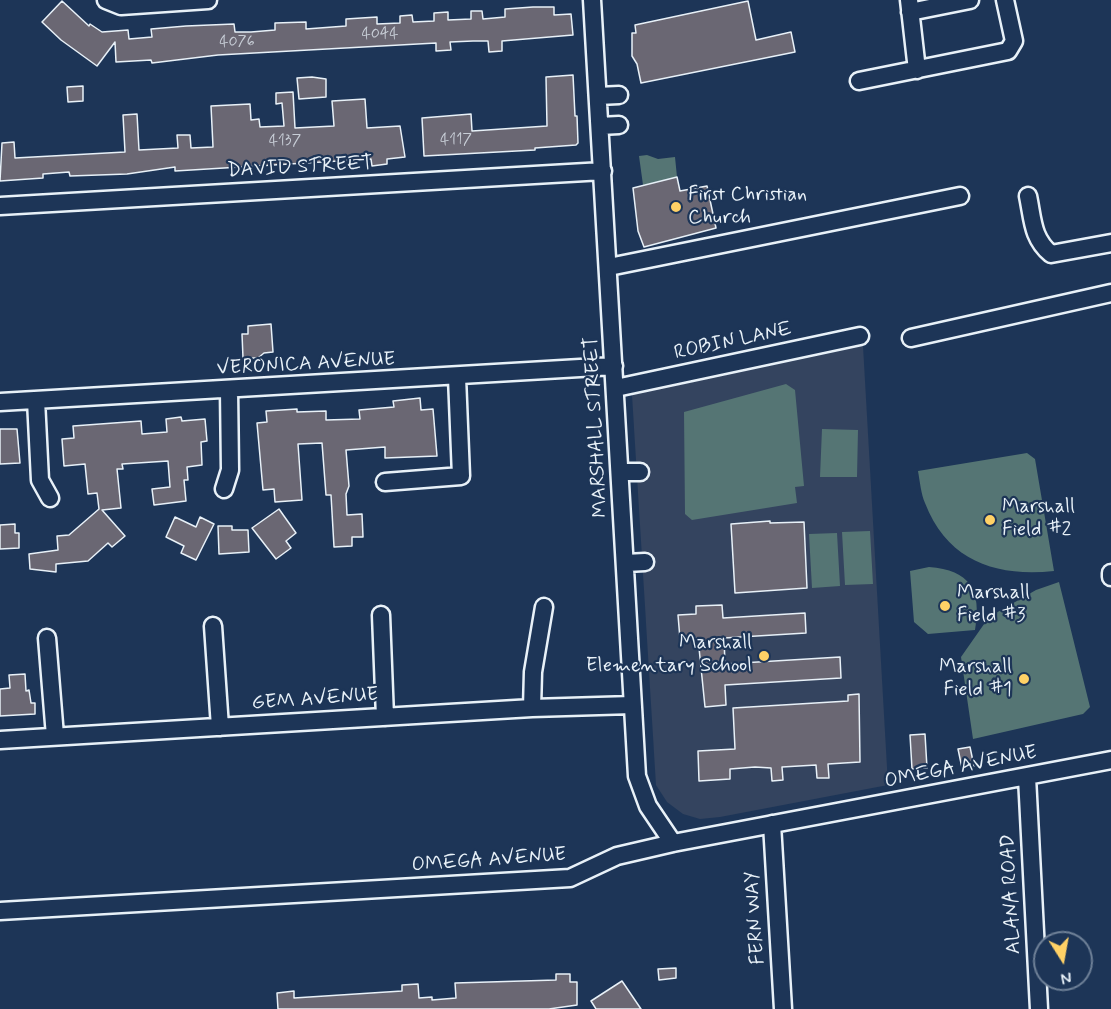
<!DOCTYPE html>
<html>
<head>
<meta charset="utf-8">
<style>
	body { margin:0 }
	#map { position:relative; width:1111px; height:1009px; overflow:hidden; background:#1d3557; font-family:Mynerve,sans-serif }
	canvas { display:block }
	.north { position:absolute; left:1033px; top:931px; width:60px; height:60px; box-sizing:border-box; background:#1d3557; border:2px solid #6e8097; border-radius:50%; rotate:169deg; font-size:16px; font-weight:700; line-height:24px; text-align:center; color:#e8f1f8 }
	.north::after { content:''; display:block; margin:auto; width:21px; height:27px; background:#ffd166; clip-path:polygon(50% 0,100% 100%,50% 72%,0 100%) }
</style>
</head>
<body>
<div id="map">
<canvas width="1111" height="1009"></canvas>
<div class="north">N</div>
</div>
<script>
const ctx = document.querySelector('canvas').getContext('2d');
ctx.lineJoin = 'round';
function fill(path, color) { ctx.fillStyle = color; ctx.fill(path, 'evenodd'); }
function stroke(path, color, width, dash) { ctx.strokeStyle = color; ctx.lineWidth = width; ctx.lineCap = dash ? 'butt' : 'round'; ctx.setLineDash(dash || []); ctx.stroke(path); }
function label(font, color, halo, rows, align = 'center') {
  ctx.font = font + ' Mynerve,sans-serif'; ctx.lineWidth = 4.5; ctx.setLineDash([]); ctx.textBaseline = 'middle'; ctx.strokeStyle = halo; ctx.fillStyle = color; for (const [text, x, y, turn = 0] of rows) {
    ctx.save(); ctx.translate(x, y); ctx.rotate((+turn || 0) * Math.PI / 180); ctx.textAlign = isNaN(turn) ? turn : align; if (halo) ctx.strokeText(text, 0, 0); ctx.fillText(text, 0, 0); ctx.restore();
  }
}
fill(new Path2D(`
	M 863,346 L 888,785 L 720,817 L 700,819 L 683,814 L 667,802 L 656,785 L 632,395 Z`), '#34445f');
fill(new Path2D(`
	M 647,155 L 658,159 L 675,157 L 677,177 L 643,185 L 639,156 Z
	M 786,384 L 795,390 L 804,486 L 795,487 L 797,503 L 692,520 L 685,514 L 684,412 Z
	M 822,429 L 858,430 L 857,477 L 820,477 Z
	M 1027,453 L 1035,459 L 1054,571 C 997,577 948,562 925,503 C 921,494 920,482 918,471 Z
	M 870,531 L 873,584 L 845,585 L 842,532 Z
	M 837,533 L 840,586 L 812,588 L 809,534 Z
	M 929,567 C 970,570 982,590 975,630 L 928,634 L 914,622 L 910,571 Z
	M 1059,582 L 1090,707 L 1083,714 L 973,739 L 961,657 L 989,617 L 1036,590 Z`), '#557574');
const building = new Path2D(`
	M 62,1 L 89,26 L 90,24 L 102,32 L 128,30 L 129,39 L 152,37 L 151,29 L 186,26 L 234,24 L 235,32 L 251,32 L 275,30 L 275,23 L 306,22 L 306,29 L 346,26 L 346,19 L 377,17 L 377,24 L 400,23 L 400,16 L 412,15 L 413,22 L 434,21 L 434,13 L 448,12 L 448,20 L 471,19 L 471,11 L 482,11 L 483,19 L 505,17 L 505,9 L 533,7 L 554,7 L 554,15 L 571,14 L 573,35 L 502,41 L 502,51 L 489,52 L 488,41 L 473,41 L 450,42 L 451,50 L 436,51 L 436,43 L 218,55 L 152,63 L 151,60 L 116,62 L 115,42 L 97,66 L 61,40 L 42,22 Z
	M 748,1 L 756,40 L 791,32 L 795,52 L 641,83 L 637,64 L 632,56 L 632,33 L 636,33 L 635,25 Z
	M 573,75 L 575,116 L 577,116 L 578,143 L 576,145 L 535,148 L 535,150 L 424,156 L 422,118 L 471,114 L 472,131 L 547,126 L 546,77 Z
	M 312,77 L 326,79 L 326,97 L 299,99 L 297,78 Z
	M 83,86 L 83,101 L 68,102 L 67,87 Z
	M 293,92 L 295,128 L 334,126 L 332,101 L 365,99 L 367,128 L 400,126 L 405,157 L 387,159 L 387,164 L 372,166 L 371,159 L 175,171 L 175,167 L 127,174 L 70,176 L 69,172 L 43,174 L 43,178 L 0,181 L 2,143 L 14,142 L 15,158 L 125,152 L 123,115 L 137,114 L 139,150 L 178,148 L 177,135 L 190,135 L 191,148 L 213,147 L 211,106 L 250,104 L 251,120 L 259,119 L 260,127 L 284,126 L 282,103 L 276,104 L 276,93 Z
	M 677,177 L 680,191 L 707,186 L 716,228 L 644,247 L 638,231 L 633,188 Z
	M 271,324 L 273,352 L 264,353 L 258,358 L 243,358 L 242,334 L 248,334 L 248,326 Z
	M 420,398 L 421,410 L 433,409 L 437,456 L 385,458 L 385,447 L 346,450 L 349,486 L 346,494 L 347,515 L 362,514 L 363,537 L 352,537 L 352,546 L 334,547 L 331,495 L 326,495 L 322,443 L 298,444 L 302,500 L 275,502 L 274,489 L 263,490 L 257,423 L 267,422 L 266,411 L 297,409 L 297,412 L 326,411 L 326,420 L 360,419 L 359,410 L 394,407 L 393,401 Z
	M 181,417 L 182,421 L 205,419 L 207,441 L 201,442 L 202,465 L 187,467 L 188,480 L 184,480 L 186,501 L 154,505 L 152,489 L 170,487 L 168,461 L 122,464 L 123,469 L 117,469 L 121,508 L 102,510 L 125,536 L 112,547 L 108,543 L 88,561 L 56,564 L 56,572 L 30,569 L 29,554 L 58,550 L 57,536 L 69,535 L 99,509 L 97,493 L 88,494 L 85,464 L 64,466 L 62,439 L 74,438 L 73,426 L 141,421 L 142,434 L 167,432 L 166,419 Z
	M 0,429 L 17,429 L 20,463 L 0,464 Z
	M 279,509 L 296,533 L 286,541 L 291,548 L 276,559 L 252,528 Z
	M 175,517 L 196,527 L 200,517 L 214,524 L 196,560 L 181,553 L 184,546 L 166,537 Z
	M 770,521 L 770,523 L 804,522 L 807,588 L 735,593 L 731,524 Z
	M 15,524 L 15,533 L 19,533 L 19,548 L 0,549 L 0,525 Z
	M 218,526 L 232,526 L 232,530 L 248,530 L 249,552 L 219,554 Z
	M 722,605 L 723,618 L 805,613 L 806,633 L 724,638 L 725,664 L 840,657 L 841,678 L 725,685 L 726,705 L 705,707 L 698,638 L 680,639 L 678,615 L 696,614 L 696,606 Z
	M 25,674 L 26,691 L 29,690 L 31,703 L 35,703 L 35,714 L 0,716 L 0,689 L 10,688 L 9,675 Z
	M 859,694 L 860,762 L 828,764 L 829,778 L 817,778 L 816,765 L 782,767 L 783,780 L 772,781 L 771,768 L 755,767 L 730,769 L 730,779 L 699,781 L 698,751 L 735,749 L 733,708 L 848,701 L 848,695 Z
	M 925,734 L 927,768 L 912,769 L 910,735 Z
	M 970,747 L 974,766 L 962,768 L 958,749 Z
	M 676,968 L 676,978 L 659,980 L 658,969 Z
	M 556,974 L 570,974 L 570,982 L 577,982 L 577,1005 L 549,1009 L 278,1009 L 277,993 L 294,991 L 294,998 L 402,991 L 402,985 L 418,984 L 419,998 L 432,997 L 432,1000 L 456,998 L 455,983 L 556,980 Z
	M 622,981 L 641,1009 L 596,1009 L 591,1001 Z`);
fill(building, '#6a6773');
stroke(building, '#e8f1f8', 1.5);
const minor = new Path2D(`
	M 106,0 L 121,6 L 208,0
	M 592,0 L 637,776 L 648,806 L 673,843
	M 909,0 L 917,70
	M 910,12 L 970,0
	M 859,81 L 1008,51 L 1014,41 L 1005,0
	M 598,96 L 619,95
	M 600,126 L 619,125
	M 1028,196 C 1033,220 1032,238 1051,254 L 1111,243
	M 0,206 L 603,171
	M 609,267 L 960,196
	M 911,338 L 1111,293
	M 616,388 L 860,336
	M 36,400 L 40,480 L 50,498
	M 0,402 L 614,366
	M 620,472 L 640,472
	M 385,482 L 461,476 L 457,377
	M 224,489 L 230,470 L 229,390
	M 626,563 L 645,562
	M 1111,573 L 1111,577
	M 381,615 L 385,717
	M 213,626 L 220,727
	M 47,638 L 55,736
	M 532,708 L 533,672 L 544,607
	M 0,740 L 532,708 L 632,705
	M 1027,777 L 1039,1009
	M 772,824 L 783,1009
	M 0,911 L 570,878 L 617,856 L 673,843 L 1111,760`);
stroke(minor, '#e8f1f8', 21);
stroke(minor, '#1d3557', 16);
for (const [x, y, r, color] of [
	[676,207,6,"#ffd166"],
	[990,520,6,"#ffd166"],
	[945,606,6,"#ffd166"],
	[764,656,6,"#ffd166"],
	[1024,679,6,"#ffd166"]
]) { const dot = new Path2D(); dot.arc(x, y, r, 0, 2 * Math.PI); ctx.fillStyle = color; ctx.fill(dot); stroke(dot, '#1d3557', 2); }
label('16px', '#c8ced7', null, [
	["4044",380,35],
	["4076",237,43],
	["4117",456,141],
	["4137",285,142]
]);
label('20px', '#e8f1f8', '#1d3557', [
	["DAVID STREET",300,168,-3],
	["ROBIN LANE",733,342,-12],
	["VERONICA AVENUE",306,365,-3],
	["MARSHALL STREET",597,427,-93],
	["GEM AVENUE",315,700,-4],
	["OMEGA AVENUE",961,768,-11],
	["OMEGA AVENUE",489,861,-4],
	["ALANA ROAD",1012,894,-93],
	["FERN WAY",756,918,-94]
]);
label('20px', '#e8f1f8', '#1d3557', [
	["First Christian",688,196],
	["Church",688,219],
	["Marshall",1002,508],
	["Field #2",1002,531],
	["Marshall",957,594],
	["Field #3",957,617],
	["Marshall",752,644,"right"],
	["Elementary School",752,667,"right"],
	["Marshall",1012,668,"right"],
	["Field #1",1012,691,"right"]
], 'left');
</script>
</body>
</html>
